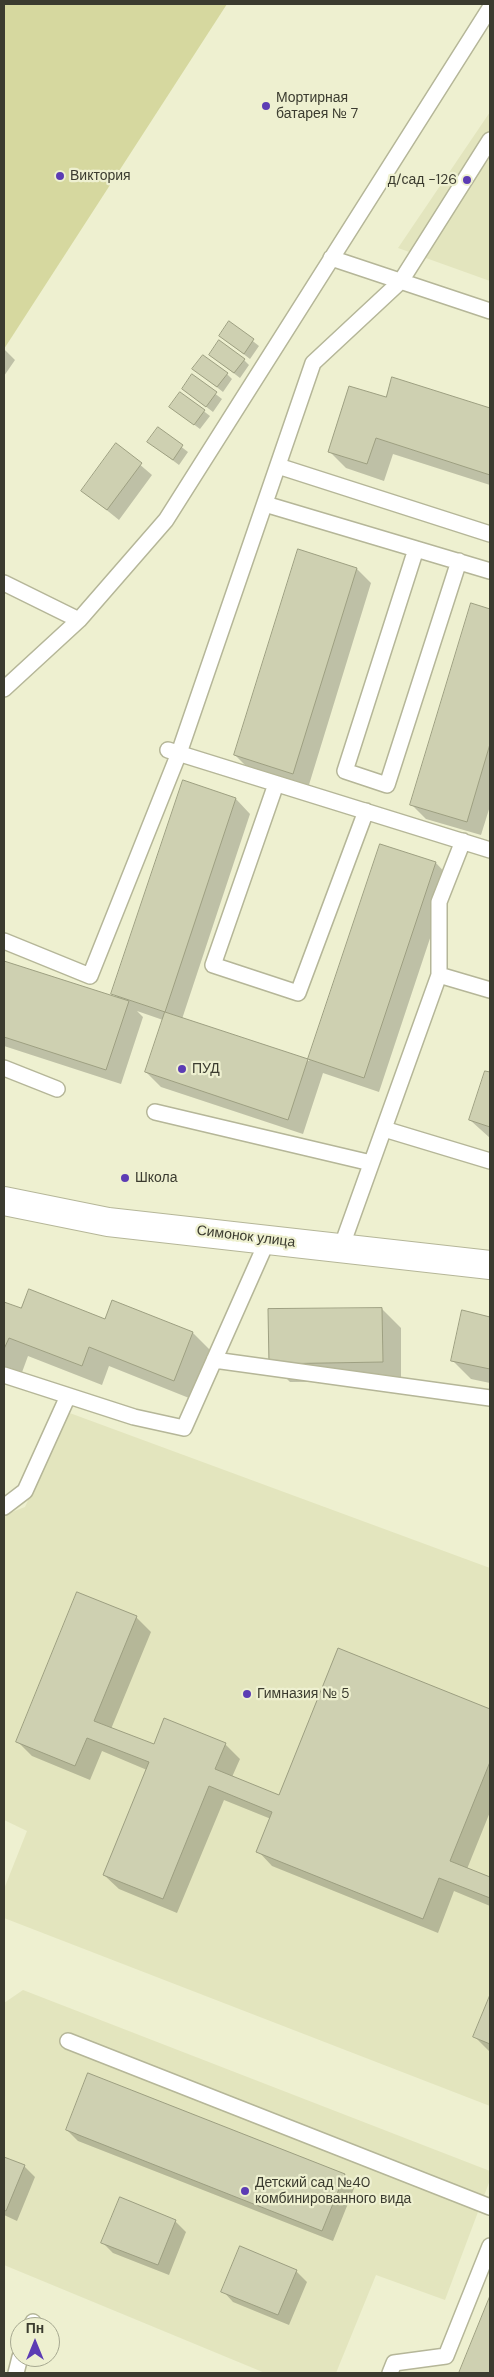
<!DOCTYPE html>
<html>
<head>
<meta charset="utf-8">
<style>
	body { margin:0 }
	#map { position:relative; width:494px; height:2377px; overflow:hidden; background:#eef0d0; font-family:"DM Sans",sans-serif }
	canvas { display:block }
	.frame { position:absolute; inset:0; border:5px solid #3b3b2f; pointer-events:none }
	.north { position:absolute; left:10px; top:2317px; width:50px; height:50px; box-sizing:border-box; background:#eef0d0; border:1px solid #a6a890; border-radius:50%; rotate:0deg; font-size:14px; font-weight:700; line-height:20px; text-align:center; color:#3b3b2f }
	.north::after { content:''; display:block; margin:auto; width:18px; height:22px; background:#5c3cb4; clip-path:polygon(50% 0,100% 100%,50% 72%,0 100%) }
</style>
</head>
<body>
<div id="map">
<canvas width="494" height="2377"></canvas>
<div class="frame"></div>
<div class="north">Пн</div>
</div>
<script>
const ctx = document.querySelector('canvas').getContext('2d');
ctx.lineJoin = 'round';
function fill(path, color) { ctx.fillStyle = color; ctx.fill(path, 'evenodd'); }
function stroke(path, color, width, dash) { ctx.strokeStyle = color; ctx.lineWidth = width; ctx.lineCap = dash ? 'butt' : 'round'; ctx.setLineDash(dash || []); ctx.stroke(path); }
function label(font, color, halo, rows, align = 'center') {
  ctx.font = font + ' "DM Sans",sans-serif'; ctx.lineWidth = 4.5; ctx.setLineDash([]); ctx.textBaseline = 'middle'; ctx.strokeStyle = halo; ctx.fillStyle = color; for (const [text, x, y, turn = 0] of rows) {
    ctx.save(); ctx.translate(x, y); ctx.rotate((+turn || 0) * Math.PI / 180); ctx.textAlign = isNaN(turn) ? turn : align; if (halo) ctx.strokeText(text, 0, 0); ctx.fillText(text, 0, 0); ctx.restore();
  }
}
fill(new Path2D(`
	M 490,112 L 490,281 L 398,248 Z
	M 67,1412 L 490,1568 L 490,2106 L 4,1918 L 4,1889 L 27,1831 L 4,1820 L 4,1515 L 25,1507 Z
	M 23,1990 L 490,2171 L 490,2180 L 445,2300 L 376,2275 L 336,2373 L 265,2373 L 4,2265 L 4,2003 Z`), '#e3e5be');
fill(new Path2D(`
	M 4,4 L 227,4 L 4,349 Z`), '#d6d89f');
fill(new Path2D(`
	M 230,323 L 259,346 L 250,359 L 220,336 Z
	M 4,349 L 15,360 L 4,376 Z
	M 210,355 L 244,360 L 249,365 L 240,378 Z
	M 194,369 L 227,374 L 232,379 L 223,392 Z
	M 192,376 L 222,399 L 213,412 L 183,389 Z
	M 393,378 L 490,409 L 490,485 L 393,454 L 384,481 L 346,468 L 329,451 L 386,399 Z
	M 180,393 L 210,416 L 200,429 L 177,412 Z
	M 158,429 L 188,452 L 179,465 L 155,447 Z
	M 117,445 L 152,475 L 119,520 L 83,491 Z
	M 357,569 L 371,583 L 308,788 L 250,770 L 235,755 Z
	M 472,604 L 490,610 L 490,806 L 481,835 L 426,819 L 411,804 Z
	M 184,782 L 236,799 L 250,814 L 182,1019 L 309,1061 L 381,845 L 436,863 L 450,878 L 379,1092 L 323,1073 L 303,1134 L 161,1087 L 146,1072 L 163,1020 L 137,1011 L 143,1017 L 121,1084 L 4,1046 L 4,962 L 119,999 L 113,993 Z
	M 486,1072 L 490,1074 L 490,1138 L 470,1120 Z
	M 113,1302 L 193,1333 L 213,1353 L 194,1400 L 109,1366 L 102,1385 L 28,1356 L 21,1375 L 4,1368 L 4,1303 L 21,1310 L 105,1320 Z
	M 382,1309 L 401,1328 L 401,1381 L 290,1382 L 271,1363 Z
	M 463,1312 L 490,1318 L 490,1383 L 471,1379 L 452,1360 Z
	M 136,1617 L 151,1632 L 111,1729 L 154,1746 L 225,1744 L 240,1759 L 232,1777 L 280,1797 L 339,1649 L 490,1710 L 490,1812 L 467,1869 L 490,1878 L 490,1906 L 454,1891 L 438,1933 L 272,1866 L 258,1851 L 271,1819 L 224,1800 L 177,1913 L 119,1889 L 104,1875 L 147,1770 L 102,1751 L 90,1780 L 32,1756 L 18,1742 Z
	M 490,1998 L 490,2052 L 475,2037 Z
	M 67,2130 L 344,2175 L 355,2186 L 333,2241 L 78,2141 Z
	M 4,2158 L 24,2166 L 35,2177 L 17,2221 L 4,2215 Z
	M 175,2221 L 186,2232 L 169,2275 L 113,2253 L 102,2242 Z
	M 296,2271 L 307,2282 L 289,2325 L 233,2302 L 223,2291 Z
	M 490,2299 L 490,2373 L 461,2373 Z`), '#0003');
const building = new Path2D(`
	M 229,321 L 254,339 L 244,354 L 219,336 Z
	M 219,340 L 245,359 L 234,373 L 209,355 Z
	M 203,355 L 228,373 L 217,387 L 192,369 Z
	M 192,374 L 217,392 L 206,407 L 182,389 Z
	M 392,377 L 490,408 L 490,475 L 376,438 L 367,464 L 328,452 L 349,386 L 386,397 Z
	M 180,392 L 205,410 L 194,425 L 169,407 Z
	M 158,427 L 183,445 L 173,460 L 147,442 Z
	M 116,443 L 142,463 L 107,510 L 81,491 Z
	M 298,549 L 357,568 L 293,774 L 234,755 Z
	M 471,603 L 490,609 L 490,744 L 467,822 L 410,805 Z
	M 183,780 L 236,798 L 165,1012 L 111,994 Z
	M 380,844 L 436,862 L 364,1078 L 308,1059 Z
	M 4,961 L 129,1001 L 106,1070 L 4,1037 Z
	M 165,1012 L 308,1059 L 288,1120 L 145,1072 Z
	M 485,1071 L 490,1072 L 490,1127 L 469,1120 Z
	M 29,1289 L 105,1319 L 112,1300 L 193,1332 L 174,1381 L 89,1347 L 82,1366 L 9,1338 L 4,1349 L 4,1302 L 21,1308 Z
	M 382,1308 L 383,1362 L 269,1364 L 268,1309 Z
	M 462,1310 L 490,1317 L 490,1369 L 451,1361 Z
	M 77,1592 L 137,1616 L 94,1721 L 154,1744 L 164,1718 L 226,1743 L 215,1769 L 279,1795 L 338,1648 L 490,1709 L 490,1762 L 450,1861 L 490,1877 L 490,1898 L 439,1878 L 423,1919 L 256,1852 L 272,1812 L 209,1786 L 163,1899 L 103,1875 L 149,1762 L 87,1738 L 75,1766 L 16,1742 Z
	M 490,1995 L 490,2044 L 473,2037 Z
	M 88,2073 L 345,2174 L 322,2231 L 66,2130 Z
	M 4,2157 L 25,2165 L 6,2211 L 4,2210 Z
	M 120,2197 L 176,2220 L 158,2265 L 101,2243 Z
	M 240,2246 L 297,2270 L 278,2315 L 221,2292 Z
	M 490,2296 L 490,2373 L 459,2373 Z`);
fill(building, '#ced0b1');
stroke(building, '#9d9f81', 1);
const lane = new Path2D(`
	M 331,258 L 490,311
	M 278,466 L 490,534
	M 265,504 L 490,571
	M 416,549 L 345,771 L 387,785 L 459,561
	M 4,583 L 79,620 L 166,520 L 490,8
	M 4,689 L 79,620
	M 168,750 L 490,850
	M 276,784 L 213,965 L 298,993 L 366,811
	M 4,941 L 90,976 L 179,753 L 313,363 L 401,281 L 490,140
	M 439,975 L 490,990
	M 4,1068 L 57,1089
	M 155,1112 L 371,1163
	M 384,1129 L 490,1161
	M 341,1248 L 439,975 L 439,902 L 463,841
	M 214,1360 L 490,1398
	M 4,1375 L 134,1417 L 184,1428 L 268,1239
	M 4,1507 L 25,1491 L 68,1396
	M 68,2041 L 490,2207
	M 31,2327 L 33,2322
	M 16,2373 L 20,2357
	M 390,2373 L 394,2363 L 446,2356 L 490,2246`);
const secondary = new Path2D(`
	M 4,1201 L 108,1222 L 490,1265`);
stroke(lane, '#b5b698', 18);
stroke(secondary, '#b5b698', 30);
stroke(lane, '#fff', 15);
stroke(secondary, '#fff', 28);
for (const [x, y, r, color] of [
	[266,106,5,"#5c3cb4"],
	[60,176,5,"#5c3cb4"],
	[467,180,5,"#5c3cb4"],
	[182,1069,5,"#5c3cb4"],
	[125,1178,5,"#5c3cb4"],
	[247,1694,5,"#5c3cb4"],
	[245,2191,5,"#5c3cb4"]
]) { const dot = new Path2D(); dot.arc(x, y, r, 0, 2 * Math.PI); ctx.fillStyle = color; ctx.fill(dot); stroke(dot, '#eef0d0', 2); }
label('14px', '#3b3b2f', '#eef0d0', [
	["Мортирная",276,98],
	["батарея № 7",276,114],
	["Виктория",70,176],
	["д/сад -126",457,180,"right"],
	["ПУД",192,1069],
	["Школа",135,1178],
	["Гимназия № 5",257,1694],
	["Детский сад №40",255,2183],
	["комбинированного вида",255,2199]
], 'left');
label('14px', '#3b3b2f', '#eef0d0', [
	["Симонок улица",246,1237,7]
]);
</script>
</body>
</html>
